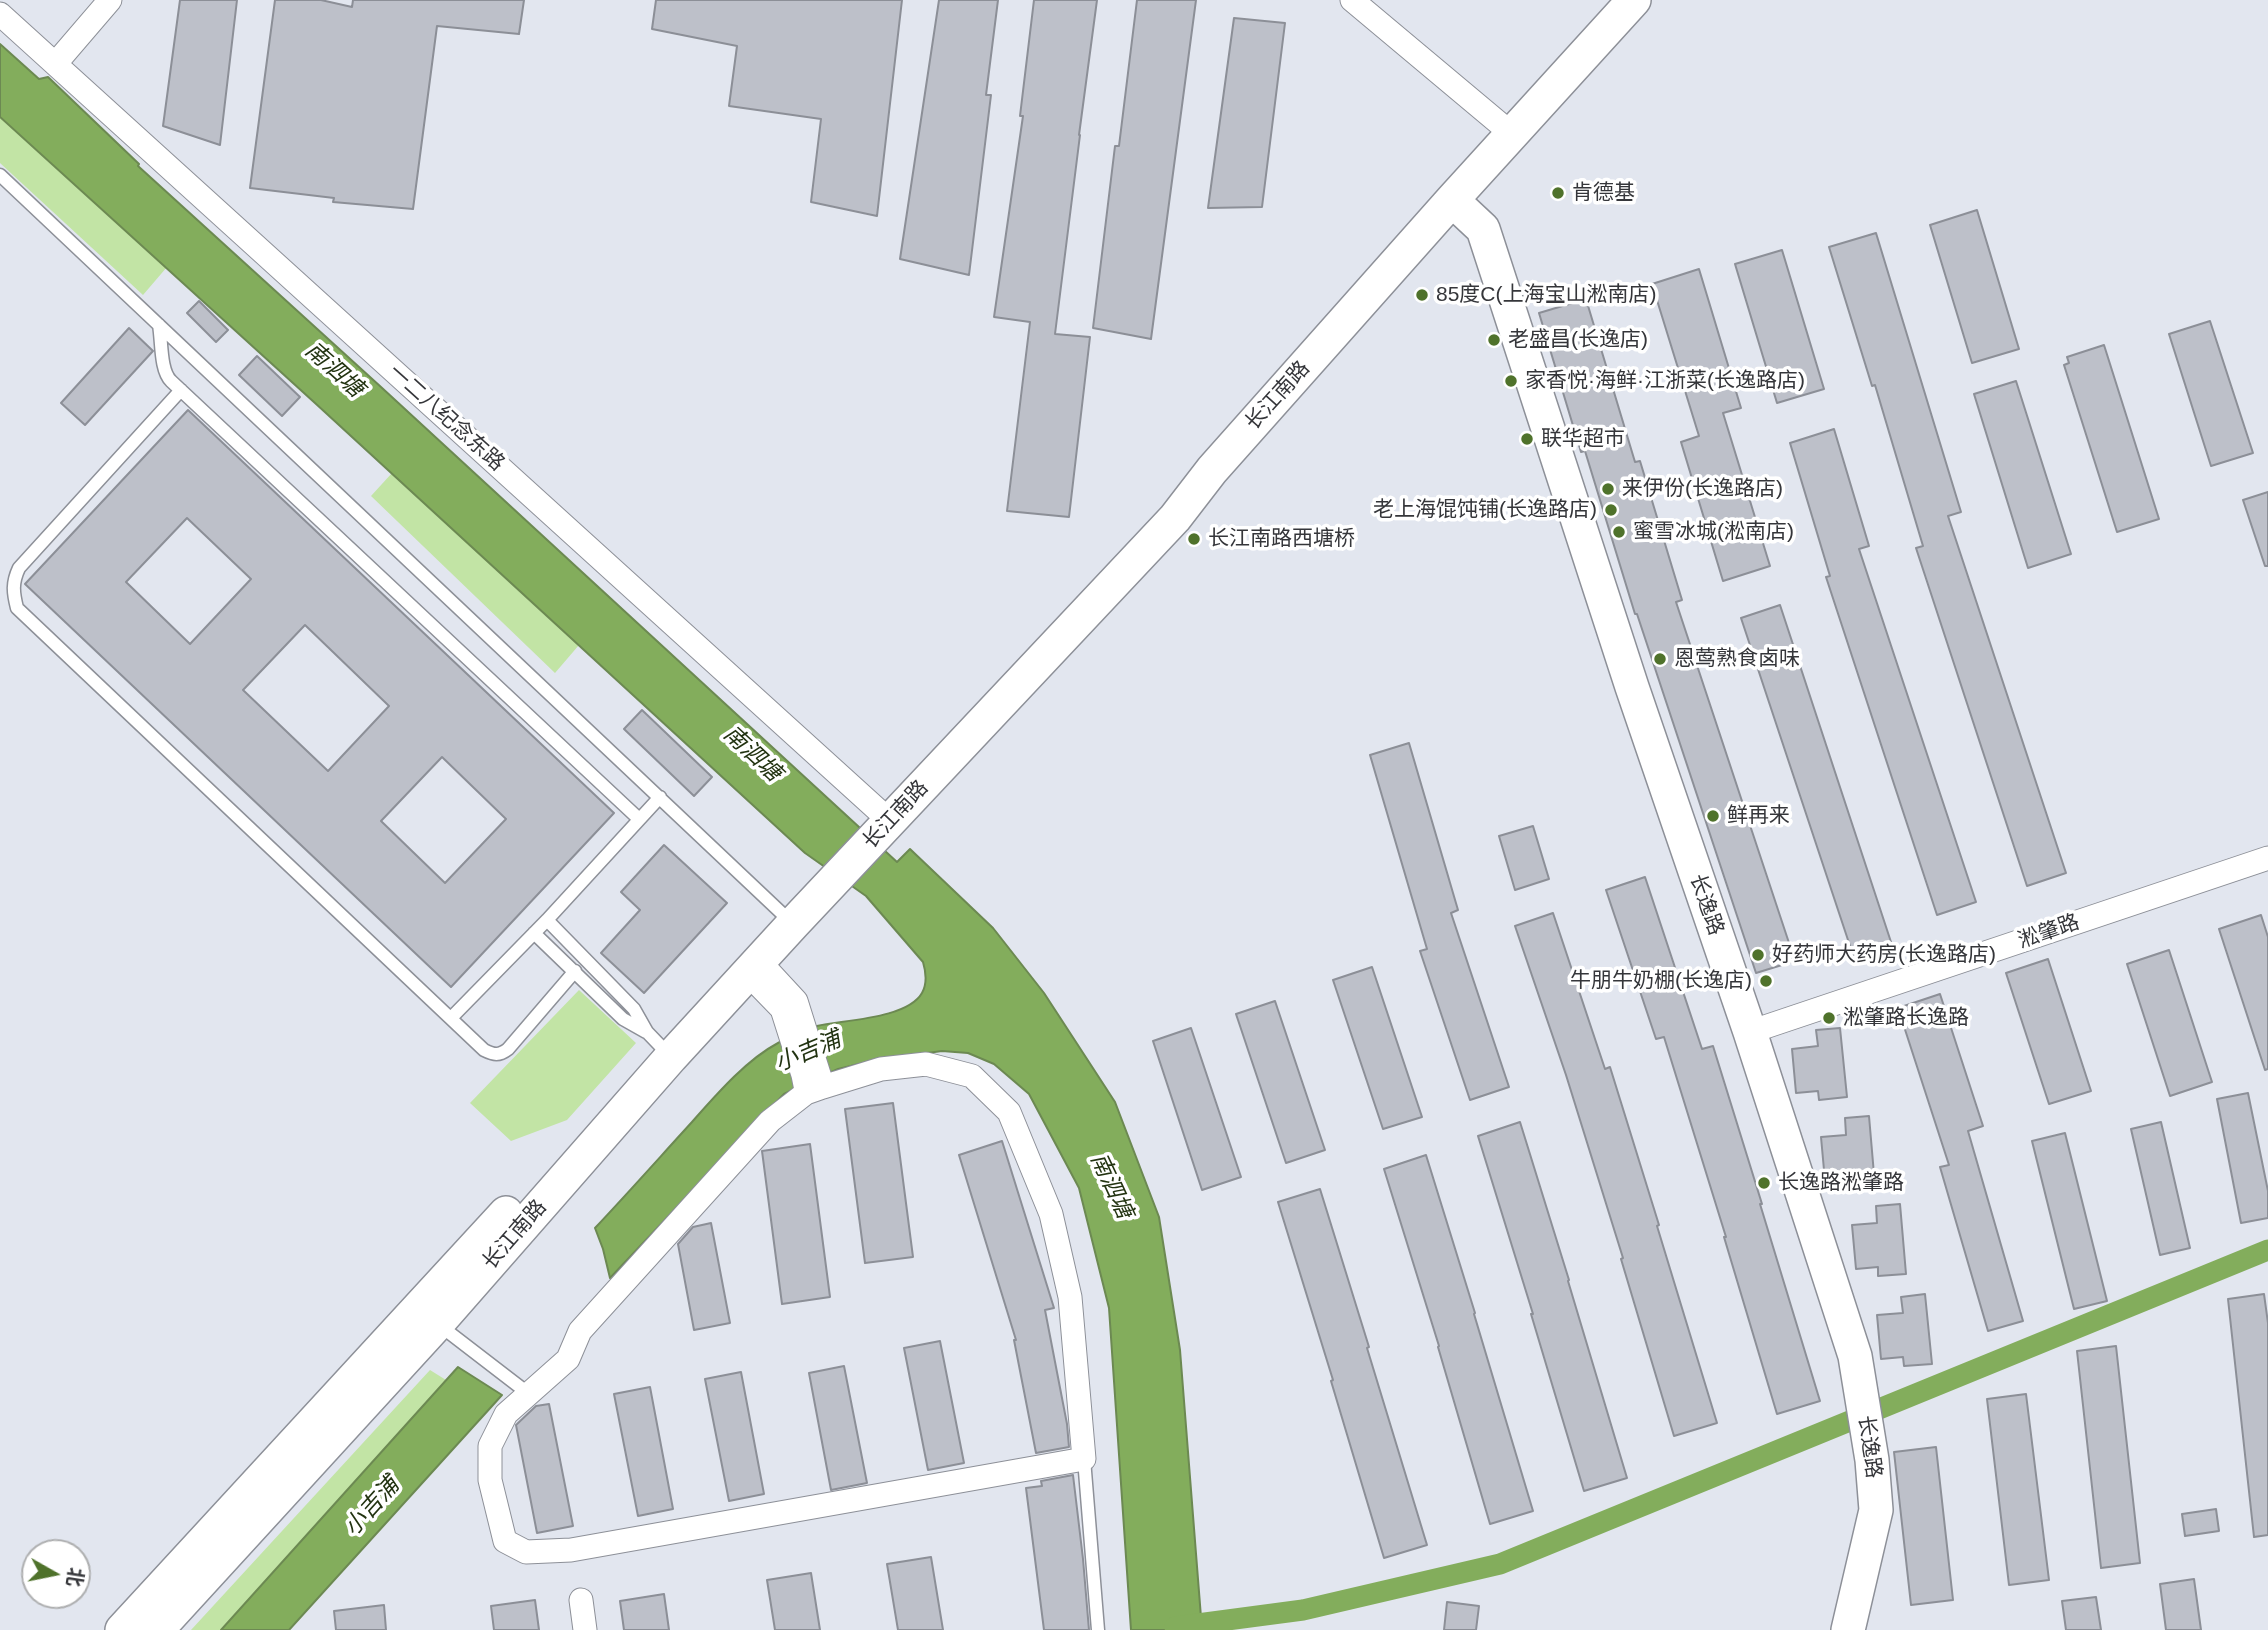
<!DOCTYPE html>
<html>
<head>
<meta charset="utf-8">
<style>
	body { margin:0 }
	#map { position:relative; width:2268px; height:1630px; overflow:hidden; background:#e2e6ef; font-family:Arial,"Noto Sans SC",sans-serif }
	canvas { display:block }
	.north { position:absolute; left:21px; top:1539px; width:70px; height:70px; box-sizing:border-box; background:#fff; border:2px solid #aeafb0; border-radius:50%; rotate:99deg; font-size:19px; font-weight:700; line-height:28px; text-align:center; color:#35363a }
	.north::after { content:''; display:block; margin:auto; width:24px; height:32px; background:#4f722b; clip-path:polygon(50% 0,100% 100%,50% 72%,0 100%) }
</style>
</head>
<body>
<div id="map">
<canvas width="2268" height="1630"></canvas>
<div class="north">北</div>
</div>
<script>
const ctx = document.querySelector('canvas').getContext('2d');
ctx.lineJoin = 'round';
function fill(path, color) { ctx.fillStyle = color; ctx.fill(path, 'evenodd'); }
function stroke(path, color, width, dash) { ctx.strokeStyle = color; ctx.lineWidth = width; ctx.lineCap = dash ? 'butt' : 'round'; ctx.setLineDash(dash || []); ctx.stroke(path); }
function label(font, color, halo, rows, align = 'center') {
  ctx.font = font + ' Arial,"Noto Sans SC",sans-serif'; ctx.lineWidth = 7; ctx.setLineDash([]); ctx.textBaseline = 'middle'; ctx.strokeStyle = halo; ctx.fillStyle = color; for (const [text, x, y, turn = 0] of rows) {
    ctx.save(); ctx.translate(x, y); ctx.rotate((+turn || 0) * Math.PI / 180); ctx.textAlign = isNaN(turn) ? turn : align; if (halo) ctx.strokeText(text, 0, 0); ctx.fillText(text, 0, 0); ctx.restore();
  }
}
fill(new Path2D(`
	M 0,117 L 167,267 L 143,295 L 0,163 Z
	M 392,473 L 579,645 L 555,673 L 371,496 Z
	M 579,990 L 636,1043 L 567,1120 L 511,1141 L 470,1103 Z
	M 430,1370 L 446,1380 L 221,1630 L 191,1630 Z`), '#c2e4a5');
const water = new Path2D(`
	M 0,44 L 39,79 L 48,77 L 139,164 L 138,166 L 381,387 L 897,862 L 910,849 L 993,928 L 1044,993 L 1115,1102 L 1159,1217 L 1180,1350 L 1202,1630 L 1131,1630 L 1109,1308 L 1079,1188 L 1029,1094 L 994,1064 L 968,1053 L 942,1051 L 876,1060 L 838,1069 L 784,1094 L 610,1278 L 603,1249 L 595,1228 C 628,1193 660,1157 692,1122 C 716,1095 746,1060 778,1043 C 790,1037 805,1029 817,1026 C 843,1020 907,1019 922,993 C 927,984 926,972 923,962 L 866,896 L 805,853 L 315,403 L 0,117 Z
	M 458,1367 L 502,1395 L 289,1630 L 221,1630 Z`);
fill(water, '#83ad5c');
stroke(water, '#6c8952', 2);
stroke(new Path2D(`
	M 1175,1627 L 1303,1610 L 1500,1564 L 2268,1250`), '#83ad5c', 21);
const building = new Path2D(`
	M 180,0 L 237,0 L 220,145 L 163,126 Z
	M 275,0 L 321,0 L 352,7 L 353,0 L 524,0 L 519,34 L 437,26 L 413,209 L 333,202 L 334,198 L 250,188 Z
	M 656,0 L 902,0 L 877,216 L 811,202 L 821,119 L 729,106 L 737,46 L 652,29 Z
	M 939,0 L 998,0 L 986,95 L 991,95 L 969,275 L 900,259 Z
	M 1034,0 L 1097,0 L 1079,135 L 1080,135 L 1055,334 L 1090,337 L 1069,517 L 1007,511 L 1030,322 L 994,317 L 1023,116 L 1020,116 Z
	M 1137,0 L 1196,0 L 1151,339 L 1093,328 L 1115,146 L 1119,146 Z
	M 1234,18 L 1285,23 L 1262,207 L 1208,208 Z
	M 1977,210 L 2019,349 L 1972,363 L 1930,225 Z
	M 1876,233 L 1961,512 L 1948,516 L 2066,873 L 2027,886 L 1916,548 L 1923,546 L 1875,385 L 1872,386 L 1829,247 Z
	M 1782,250 L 1824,389 L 1777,403 L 1735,264 Z
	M 1699,269 L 1741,408 L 1723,413 L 1770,566 L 1723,581 L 1681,442 L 1699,436 L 1652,284 Z
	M 1586,299 L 1635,462 L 1640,461 L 1682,600 L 1676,602 L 1795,961 L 1756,973 L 1637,614 L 1635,614 L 1585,451 L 1581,452 L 1539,313 Z
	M 199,301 L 228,330 L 216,342 L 187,313 Z
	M 2210,321 L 2253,453 L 2211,466 L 2169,334 Z
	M 129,328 L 153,351 L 85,425 L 61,403 Z
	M 2104,345 L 2159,519 L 2117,532 L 2064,365 L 2069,363 L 2067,357 Z
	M 257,356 L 300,397 L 282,416 L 239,375 Z
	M 2016,381 L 2071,554 L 2028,568 L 1974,394 Z
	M 188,410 L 614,813 L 451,987 L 25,584 ZM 187,518 L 251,579 L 190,644 L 126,582 ZM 305,625 L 389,706 L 328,771 L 243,690 ZM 442,757 L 506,819 L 445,883 L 381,821 Z
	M 1834,429 L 1869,546 L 1859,549 L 1976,902 L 1937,915 L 1826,577 L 1830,576 L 1790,443 Z
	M 2268,492 L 2268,566 L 2265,566 L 2243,500 Z
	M 1780,605 L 1891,942 L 1853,955 L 1741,618 Z
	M 642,710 L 712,777 L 694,796 L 624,729 Z
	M 1409,743 L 1458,910 L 1451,913 L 1509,1087 L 1470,1100 L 1420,951 L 1427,949 L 1370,755 Z
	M 1533,826 L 1549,879 L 1515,890 L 1499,836 Z
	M 664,845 L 727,903 L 644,993 L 601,953 L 640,910 L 621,892 Z
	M 1645,877 L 1702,1049 L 1713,1046 L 1762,1204 L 1760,1204 L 1820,1401 L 1777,1414 L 1724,1237 L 1726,1237 L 1664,1037 L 1656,1039 L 1606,890 Z
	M 1553,913 L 1605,1069 L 1610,1067 L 1659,1225 L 1657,1226 L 1717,1423 L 1674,1436 L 1621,1259 L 1623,1258 L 1566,1075 L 1515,926 Z
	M 2261,915 L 2268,937 L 2268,1069 L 2265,1070 L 2219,929 Z
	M 2169,950 L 2212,1082 L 2170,1096 L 2127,964 Z
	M 2048,959 L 2091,1091 L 2049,1104 L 2006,973 Z
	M 1372,967 L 1422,1117 L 1383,1129 L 1333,980 Z
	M 1940,994 L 1983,1126 L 1968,1131 L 2023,1321 L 1988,1331 L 1940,1167 L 1949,1165 L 1898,1008 Z
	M 1275,1001 L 1325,1150 L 1286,1163 L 1236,1014 Z
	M 1191,1028 L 1241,1177 L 1202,1190 L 1153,1041 Z
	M 1840,1028 L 1847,1097 L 1819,1100 L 1818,1091 L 1796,1093 L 1792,1049 L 1818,1046 L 1816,1030 Z
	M 2248,1093 L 2268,1191 L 2268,1218 L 2241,1223 L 2217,1099 Z
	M 893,1103 L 913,1257 L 865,1263 L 845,1109 Z
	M 1869,1116 L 1875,1186 L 1848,1188 L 1847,1179 L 1825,1181 L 1821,1137 L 1846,1135 L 1845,1118 Z
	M 1520,1122 L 1569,1280 L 1568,1281 L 1627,1478 L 1584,1491 L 1531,1314 L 1533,1314 L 1478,1136 Z
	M 2161,1122 L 2190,1248 L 2160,1255 L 2131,1129 Z
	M 2065,1133 L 2107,1301 L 2074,1309 L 2032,1141 Z
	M 1002,1141 L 1054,1308 L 1045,1310 L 1067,1424 L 1069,1447 L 1036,1453 L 1014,1340 L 1016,1340 L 959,1155 Z
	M 810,1144 L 830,1297 L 782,1304 L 762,1151 Z
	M 1426,1155 L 1475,1313 L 1474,1314 L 1533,1511 L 1490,1524 L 1438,1347 L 1439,1346 L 1384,1169 Z
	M 1320,1189 L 1369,1347 L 1367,1348 L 1427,1545 L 1384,1558 L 1331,1381 L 1333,1380 L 1278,1202 Z
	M 1900,1204 L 1906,1274 L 1878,1276 L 1878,1267 L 1856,1269 L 1852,1225 L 1877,1223 L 1876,1206 Z
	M 711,1223 L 730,1323 L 694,1330 L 678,1244 L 693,1227 Z
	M 1925,1294 L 1932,1364 L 1904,1366 L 1903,1357 L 1881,1359 L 1877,1315 L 1903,1313 L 1901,1297 Z
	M 2264,1294 L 2268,1323 L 2268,1535 L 2254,1537 L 2228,1299 Z
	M 940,1341 L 964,1463 L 928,1470 L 904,1348 Z
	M 2116,1346 L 2140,1563 L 2101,1568 L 2077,1351 Z
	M 844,1366 L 867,1483 L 831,1490 L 809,1373 Z
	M 741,1372 L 764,1494 L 729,1501 L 705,1379 Z
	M 650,1387 L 673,1509 L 638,1516 L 614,1394 Z
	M 2026,1394 L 2049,1580 L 2009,1585 L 1987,1399 Z
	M 549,1404 L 573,1526 L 537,1533 L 516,1425 L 536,1406 Z
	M 1936,1447 L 1953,1600 L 1911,1605 L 1894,1452 Z
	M 1073,1475 L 1083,1559 L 1089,1630 L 1044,1630 L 1026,1488 L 1042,1486 L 1041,1481 Z
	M 2216,1509 L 2219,1531 L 2185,1536 L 2182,1514 Z
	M 931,1557 L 943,1630 L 898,1630 L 887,1564 Z
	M 811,1573 L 820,1630 L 775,1630 L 767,1580 Z
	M 2194,1579 L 2201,1630 L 2166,1630 L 2160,1584 Z
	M 664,1594 L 669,1630 L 624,1630 L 620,1601 Z
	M 2096,1597 L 2101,1630 L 2066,1630 L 2062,1601 Z
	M 535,1600 L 539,1630 L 494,1630 L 491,1606 Z
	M 1447,1602 L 1479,1606 L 1476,1630 L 1444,1630 Z
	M 384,1605 L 386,1630 L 336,1630 L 334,1611 Z`);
fill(building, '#bdc0c9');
stroke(building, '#8c8f97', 2);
const lane = new Path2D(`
	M 0,175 L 791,922
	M 159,325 C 162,342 160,370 171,381 L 639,819
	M 181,390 L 19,568 C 12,583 13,592 17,608 L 484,1050 C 494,1055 499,1056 508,1049 L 575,971
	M 547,920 L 634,1009 L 647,1032 L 671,1057
	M 534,933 L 623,1019 L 646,1032
	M 451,1018 L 547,920 L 660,797
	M 438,1324 L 529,1394
	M 1084,1459 L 1098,1630`);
const street = new Path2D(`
	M 1352,0 L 1512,134
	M 0,14 L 891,822
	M 56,63 L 110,0
	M 759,961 L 796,1001 L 823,1087
	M 748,974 L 782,1009 L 803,1075 L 806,1090
	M 1750,1032 L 2268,858
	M 926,1064 L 972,1076 L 1009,1112 L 1051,1214 L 1070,1297 L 1084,1459 L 571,1550 L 526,1552 L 505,1541 L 490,1480 L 490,1446 L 506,1414 L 568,1359 L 580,1331 L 770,1121 L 806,1093 L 823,1087 L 881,1069 Z
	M 581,1600 L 585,1630`);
const secondary = new Path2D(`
	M 1452,200 L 1483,229 L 1632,687 L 1750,1032 L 1855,1356 L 1872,1460 L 1876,1510 L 1848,1630
	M 122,1630 L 506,1213
	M 157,1630 L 437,1324 L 671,1057 L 793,924 L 1175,518 L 1212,470 L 1452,200 L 1634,0`);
stroke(lane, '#8d9098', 15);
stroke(street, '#8d9098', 25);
stroke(secondary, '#8d9098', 36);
stroke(lane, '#fff', 12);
stroke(street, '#fff', 23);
stroke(secondary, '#fff', 33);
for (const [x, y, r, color] of [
	[1558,193,7,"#4f722b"],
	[1422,295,7,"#4f722b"],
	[1494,340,7,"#4f722b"],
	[1511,381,7,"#4f722b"],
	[1527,439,7,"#4f722b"],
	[1608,489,7,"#4f722b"],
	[1611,510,7,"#4f722b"],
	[1619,532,7,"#4f722b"],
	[1194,539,7,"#4f722b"],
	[1660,659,7,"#4f722b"],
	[1713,816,7,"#4f722b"],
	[1758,955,7,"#4f722b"],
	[1766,981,7,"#4f722b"],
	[1829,1018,7,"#4f722b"],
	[1764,1183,7,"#4f722b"]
]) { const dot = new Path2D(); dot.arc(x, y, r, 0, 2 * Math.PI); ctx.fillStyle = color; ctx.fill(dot); stroke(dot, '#fff', 2.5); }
label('21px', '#35363a', '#fff', [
	["肯德基",1572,193],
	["85度C(上海宝山淞南店)",1436,295],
	["老盛昌(长逸店)",1508,340],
	["家香悦·海鲜·江浙菜(长逸路店)",1525,381],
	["联华超市",1541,439],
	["来伊份(长逸路店)",1622,489],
	["老上海馄饨铺(长逸路店)",1597,510,"right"],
	["蜜雪冰城(淞南店)",1633,532],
	["长江南路西塘桥",1208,539],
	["恩莺熟食卤味",1674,659],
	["鲜再来",1727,816],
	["好药师大药房(长逸路店)",1772,955],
	["牛朋牛奶棚(长逸店)",1752,981,"right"],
	["淞肇路长逸路",1843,1018],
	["长逸路淞肇路",1778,1183]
], 'left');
label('21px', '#35363a', '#fff', [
	["长江南路",1278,396,-48],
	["一二八纪念东路",446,418,42],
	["长江南路",896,815,-47],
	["长逸路",1706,905,71],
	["淞肇路",2049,932,-19],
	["长江南路",515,1235,-49],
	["长逸路",1869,1447,82]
]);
label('italic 23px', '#231', '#fff', [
	["南泗塘",334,370,42],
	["南泗塘",752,754,43],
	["小吉浦",808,1052,-23],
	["南泗塘",1111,1186,65],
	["小吉浦",372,1507,-48]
]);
</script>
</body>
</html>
